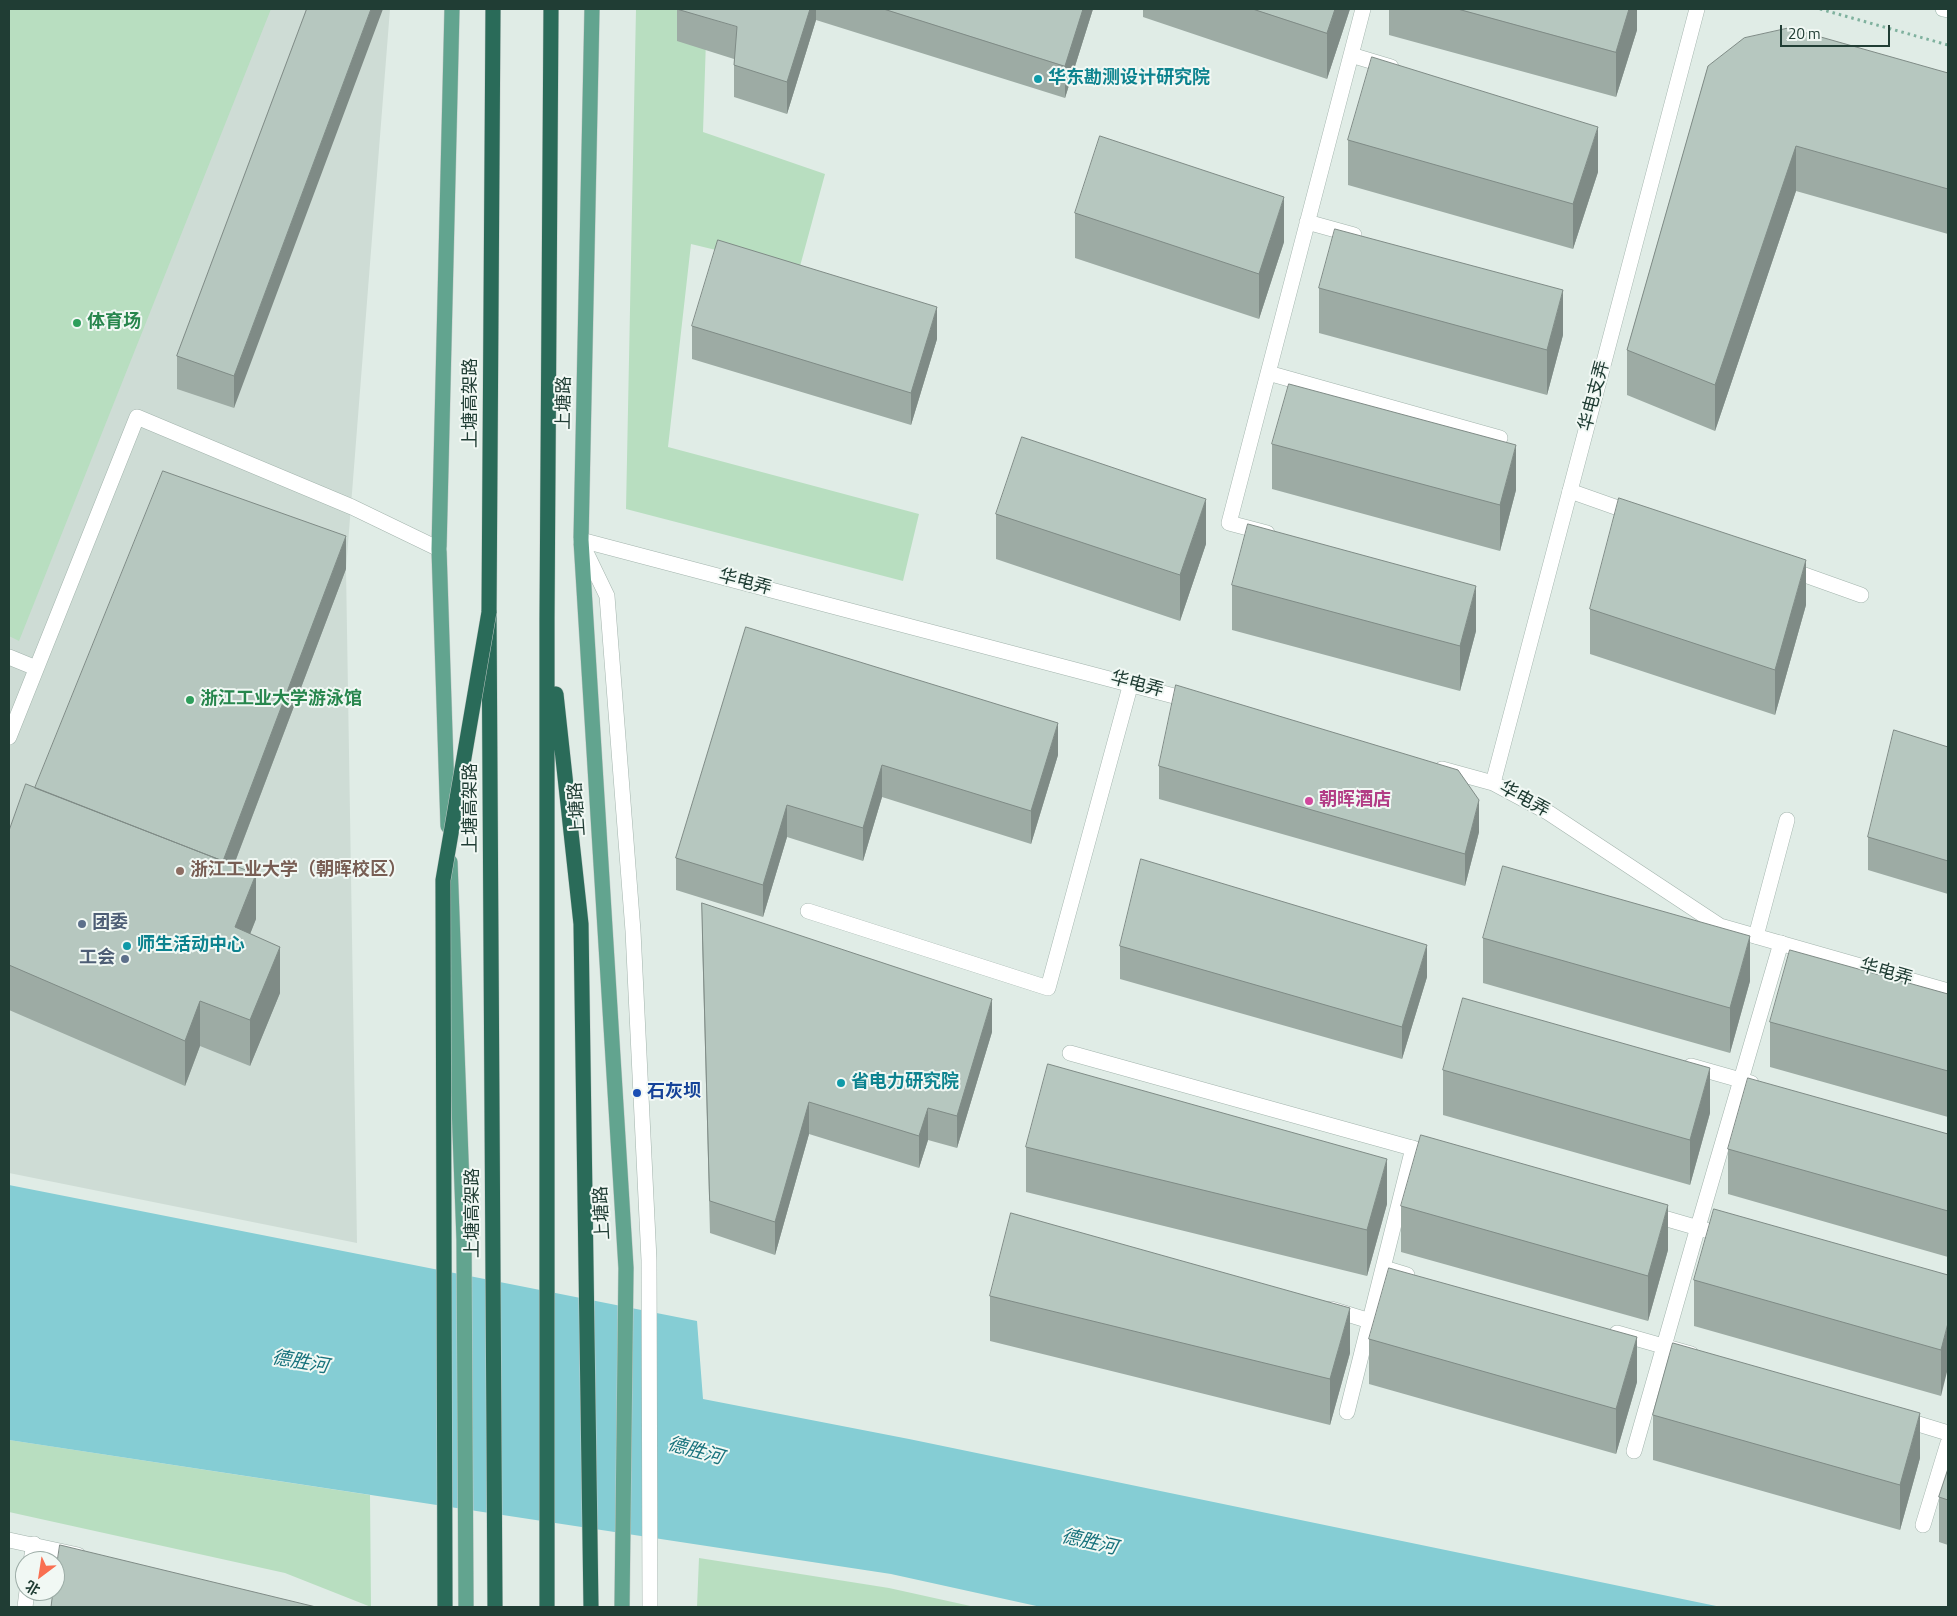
<!DOCTYPE html>
<html>
<head>
<meta charset="utf-8">
<style>
	body { margin:0 }
	#map { position:relative; width:1957px; height:1616px; overflow:hidden; background:#e0ece6; font-family:"Titillium Web","Noto Sans SC",sans-serif }
	canvas { display:block }
	.frame { position:absolute; inset:0; border:10px solid #203d34; pointer-events:none }
	.north { position:absolute; left:15px; top:1551px; width:50px; height:50px; box-sizing:border-box; background:#f1f8f4; border:1px solid #9dada7; border-radius:50%; rotate:211deg; font-size:14px; font-weight:700; line-height:20px; text-align:center; color:#203d34 }
	.north::after { content:''; display:block; margin:auto; width:18px; height:22px; background:#f96f51; clip-path:polygon(50% 0,100% 100%,50% 72%,0 100%) }
	.scale { position:absolute; left:1780px; top:25px; width:110px; height:22px; box-sizing:border-box; border:2px solid #203d34; border-top:0; padding-left:6px; font-size:15px; line-height:18px; white-space:nowrap; color:#203d34; -webkit-text-stroke:4px #f1f8f4; paint-order:stroke }
</style>
</head>
<body>
<div id="map">
<canvas width="1957" height="1616"></canvas>
<div class="frame"></div>
<div class="north">北</div>
<div class="scale">20 m</div>
</div>
<script>
const ctx = document.querySelector('canvas').getContext('2d');
ctx.lineJoin = 'round';
function fill(path, color) { ctx.fillStyle = color; ctx.fill(path, 'evenodd'); }
function stroke(path, color, width, dash) { ctx.strokeStyle = color; ctx.lineWidth = width; ctx.lineCap = dash ? 'butt' : 'round'; ctx.setLineDash(dash || []); ctx.stroke(path); }
function label(font, color, halo, rows, align = 'center') {
  ctx.font = font + ' "Titillium Web","Noto Sans SC",sans-serif'; ctx.lineWidth = 4; ctx.setLineDash([]); ctx.textBaseline = 'middle'; ctx.strokeStyle = halo; ctx.fillStyle = color; for (const [text, x, y, turn = 0] of rows) {
    ctx.save(); ctx.translate(x, y); ctx.rotate((+turn || 0) * Math.PI / 180); ctx.textAlign = isNaN(turn) ? turn : align; if (halo) ctx.strokeText(text, 0, 0); ctx.fillText(text, 0, 0); ctx.restore();
  }
}
fill(new Path2D(`
	M 9,9 L 390,9 L 346,569 L 357,1243 L 9,1173 Z`), '#cedcd5');
fill(new Path2D(`
	M 9,9 L 271,9 L 19,641 L 9,636 Z
	M 636,9 L 707,9 L 703,132 L 825,174 L 799,270 L 691,244 L 668,447 L 919,514 L 903,581 L 626,509 Z
	M 9,1440 L 370,1495 L 371,1607 L 285,1573 L 9,1512 Z
	M 699,1558 L 889,1588 L 975,1607 L 697,1607 Z`), '#b8dec0');
fill(new Path2D(`
	M 9,1185 L 697,1321 L 703,1399 L 909,1439 L 1721,1607 L 1041,1607 L 891,1574 L 9,1440 Z`), '#85cdd4');
const lane = new Path2D(`
	M 1351,55 L 1391,67
	M 1307,222 L 1354,235
	M 1268,373 L 1500,438
	M 1570,491 L 1635,514
	M 1267,533 L 1229,523 L 1363,9
	M 581,542 L 607,596 L 633,931 L 649,1260 L 650,1607
	M 1788,569 L 1861,595
	M 9,657 L 36,668
	M 9,737 L 137,417 L 352,507 L 439,549
	M 808,911 L 1048,988 L 1131,683
	M 1756,936 L 1787,820
	M 1070,1053 L 1437,1155
	M 1691,1066 L 1751,1083
	M 1650,1214 L 1726,1236
	M 1384,1268 L 1407,1275
	M 1331,1309 L 1370,1321
	M 1617,1333 L 1691,1354
	M 1347,1412 L 1413,1148
	M 1902,1419 L 1948,1433
	M 1634,1451 L 1698,1227 L 1781,943
	M 1923,1525 L 1948,1443
	M 31,1561 L 34,1544
	M 25,1607 L 27,1591`);
const street = new Path2D(`
	M 581,540 L 1193,701
	M 1442,769 L 1493,783 L 1549,813 L 1720,926 L 1948,991
	M 1493,783 L 1697,9
	M 9,1540 L 78,1555`);
const secondary = new Path2D(`
	M 1943,9 L 1948,10`);
const primary = new Path2D(`
	M 592,9 L 581,540 L 626,1268 L 622,1607
	M 448,826 L 439,549 L 452,9
	M 450,862 L 464,1240 L 466,1607`);
const highway = new Path2D(`
	M 493,9 L 489,612 L 495,1607
	M 556,694 L 581,924 L 591,1607
	M 547,1607 L 547,618 L 551,9`);
stroke(lane, '#a3b4ad', 16);
stroke(street, '#a3b4ad', 16);
stroke(secondary, '#9eb8ad', 16);
stroke(primary, '#c1c9c6', 16);
stroke(highway, '#c1c9c6', 16);
stroke(new Path2D(`
	M 1820,9 L 1948,45`), '#7fb19e', 3, [2.5, 4]);
stroke(lane, '#fff', 15);
stroke(street, '#fff', 15);
stroke(secondary, '#fff', 15);
stroke(primary, '#62a48f', 15);
stroke(highway, '#2a6b59', 15);
const highwayBridge = new Path2D(`
	M 445,1607 L 443,880 L 489,612`);
stroke(highwayBridge, '#c1c9c6', 16, []);
stroke(highwayBridge, '#2a6b59', 15);
fill(new Path2D(`
	M 307,9 L 234,408 L 177,389 L 177,356 Z
	M 677,9 L 1093,9 L 1065,98 L 816,20 L 787,114 L 734,97 L 734,59 L 677,41 Z
	M 1143,9 L 1350,9 L 1327,79 L 1143,17 Z
	M 1389,9 L 1637,9 L 1637,30 L 1616,97 L 1389,35 Z
	M 1708,66 L 1948,73 L 1948,234 L 1796,191 L 1715,431 L 1627,395 L 1627,350 Z
	M 1348,140 L 1598,172 L 1573,249 L 1348,185 Z
	M 1075,213 L 1284,242 L 1259,319 L 1075,258 Z
	M 1319,288 L 1563,335 L 1547,395 L 1319,333 Z
	M 692,326 L 937,339 L 911,425 L 692,359 Z
	M 1272,444 L 1516,490 L 1500,551 L 1272,489 Z
	M 996,514 L 1206,544 L 1180,621 L 996,559 Z
	M 346,569 L 234,865 L 256,919 L 250,934 L 280,993 L 250,1066 L 200,1046 L 185,1086 L 9,1010 L 9,831 Z
	M 1232,585 L 1476,631 L 1460,691 L 1232,630 Z
	M 1806,605 L 1775,715 L 1590,654 L 1590,609 Z
	M 746,627 L 1058,755 L 1031,844 L 882,797 L 863,861 L 787,837 L 763,917 L 676,890 L 676,858 Z
	M 1948,747 L 1948,894 L 1868,870 L 1868,837 Z
	M 1159,766 L 1479,832 L 1465,886 L 1159,799 Z
	M 702,903 L 992,1032 L 957,1148 L 928,1140 L 919,1168 L 809,1134 L 775,1255 L 710,1233 L 702,936 Z
	M 1483,938 L 1750,981 L 1730,1053 L 1483,983 Z
	M 1120,946 L 1427,977 L 1402,1059 L 1120,979 Z
	M 1948,994 L 1948,1117 L 1770,1067 L 1770,1022 Z
	M 1443,1070 L 1710,1113 L 1690,1185 L 1443,1115 Z
	M 1948,1134 L 1948,1257 L 1728,1194 L 1728,1149 Z
	M 1026,1147 L 1387,1204 L 1367,1276 L 1026,1192 Z
	M 1401,1206 L 1668,1250 L 1648,1321 L 1401,1252 Z
	M 1948,1275 L 1941,1396 L 1694,1326 L 1694,1280 Z
	M 990,1296 L 1350,1353 L 1330,1425 L 990,1341 Z
	M 1369,1339 L 1637,1382 L 1616,1454 L 1369,1384 Z
	M 1653,1415 L 1920,1458 L 1900,1530 L 1653,1460 Z
	M 1948,1469 L 1948,1545 L 1939,1542 L 1939,1497 Z`), '#9daba4');
fill(new Path2D(`
	M 371,9 L 383,9 L 234,408 L 234,376 Z
	M 810,9 L 816,9 L 816,20 L 787,114 L 787,82 Z
	M 1083,9 L 1093,9 L 1065,98 L 1065,66 Z
	M 1335,9 L 1350,9 L 1327,79 L 1327,33 Z
	M 1629,9 L 1637,9 L 1637,30 L 1616,97 L 1616,52 Z
	M 1598,127 L 1598,172 L 1573,249 L 1573,204 Z
	M 1796,146 L 1796,191 L 1715,431 L 1715,385 Z
	M 1284,197 L 1284,242 L 1259,319 L 1259,274 Z
	M 1563,290 L 1563,335 L 1547,395 L 1547,350 Z
	M 937,307 L 937,339 L 911,425 L 911,393 Z
	M 1516,445 L 1516,490 L 1500,551 L 1500,505 Z
	M 1206,499 L 1206,544 L 1180,621 L 1180,575 Z
	M 346,536 L 346,569 L 219,904 L 219,872 Z
	M 1806,560 L 1806,605 L 1775,715 L 1775,670 Z
	M 1476,586 L 1476,631 L 1460,691 L 1460,646 Z
	M 1058,723 L 1058,755 L 1031,844 L 1031,811 Z
	M 882,765 L 882,797 L 863,861 L 863,828 Z
	M 1479,800 L 1479,832 L 1465,886 L 1465,854 Z
	M 787,805 L 787,837 L 763,917 L 763,885 Z
	M 256,874 L 256,919 L 235,972 L 235,927 Z
	M 1750,936 L 1750,981 L 1730,1053 L 1730,1008 Z
	M 1427,945 L 1427,977 L 1402,1059 L 1402,1027 Z
	M 280,947 L 280,993 L 250,1066 L 250,1020 Z
	M 992,999 L 992,1032 L 957,1148 L 957,1116 Z
	M 200,1001 L 200,1046 L 185,1086 L 185,1041 Z
	M 1710,1068 L 1710,1113 L 1690,1185 L 1690,1140 Z
	M 809,1102 L 809,1134 L 775,1255 L 775,1222 Z
	M 928,1108 L 928,1140 L 919,1168 L 919,1136 Z
	M 1387,1159 L 1387,1204 L 1367,1276 L 1367,1230 Z
	M 1668,1205 L 1668,1250 L 1648,1321 L 1648,1276 Z
	M 1350,1308 L 1350,1353 L 1330,1425 L 1330,1379 Z
	M 1948,1323 L 1948,1368 L 1941,1396 L 1941,1350 Z
	M 1637,1337 L 1637,1382 L 1616,1454 L 1616,1409 Z
	M 1920,1413 L 1920,1458 L 1900,1530 L 1900,1485 Z`), '#7f8b86');
const building = new Path2D(`
	M 307,9 L 371,9 L 234,376 L 177,356 Z
	M 677,9 L 810,9 L 787,82 L 734,65 L 737,27 Z
	M 884,9 L 1083,9 L 1065,66 Z
	M 1253,9 L 1335,9 L 1327,33 Z
	M 1458,9 L 1629,9 L 1616,52 Z
	M 1789,28 L 1948,73 L 1948,189 L 1796,146 L 1715,385 L 1627,350 L 1708,66 L 1744,38 Z
	M 1372,57 L 1598,127 L 1573,204 L 1348,140 Z
	M 1100,136 L 1284,197 L 1259,274 L 1075,213 Z
	M 1335,229 L 1563,290 L 1547,350 L 1319,288 Z
	M 718,240 L 937,307 L 911,393 L 692,326 Z
	M 1289,384 L 1516,445 L 1500,505 L 1272,444 Z
	M 1022,437 L 1206,499 L 1180,575 L 996,514 Z
	M 163,471 L 346,536 L 223,861 L 35,788 Z
	M 1619,498 L 1806,560 L 1775,670 L 1590,609 Z
	M 1248,524 L 1476,586 L 1460,646 L 1232,585 Z
	M 746,627 L 1058,723 L 1031,811 L 882,765 L 863,828 L 787,805 L 763,885 L 676,858 Z
	M 1176,685 L 1458,770 L 1479,800 L 1465,854 L 1159,766 Z
	M 1894,730 L 1948,747 L 1948,861 L 1868,837 Z
	M 26,784 L 256,874 L 235,927 L 280,947 L 250,1020 L 200,1001 L 185,1041 L 9,965 L 9,831 Z
	M 1141,859 L 1427,945 L 1402,1027 L 1120,946 Z
	M 1503,866 L 1750,936 L 1730,1008 L 1483,938 Z
	M 702,903 L 992,999 L 957,1116 L 928,1108 L 919,1136 L 809,1102 L 775,1222 L 710,1201 Z
	M 1790,950 L 1948,994 L 1948,1071 L 1770,1022 Z
	M 1463,998 L 1710,1068 L 1690,1140 L 1443,1070 Z
	M 1048,1064 L 1387,1159 L 1367,1230 L 1026,1147 Z
	M 1748,1078 L 1948,1134 L 1948,1211 L 1728,1149 Z
	M 1421,1135 L 1668,1205 L 1648,1276 L 1401,1206 Z
	M 1714,1209 L 1948,1275 L 1948,1323 L 1941,1350 L 1694,1280 Z
	M 1011,1213 L 1350,1308 L 1330,1379 L 990,1296 Z
	M 1389,1268 L 1637,1337 L 1616,1409 L 1369,1339 Z
	M 1673,1343 L 1920,1413 L 1900,1485 L 1653,1415 Z
	M 1948,1469 L 1948,1500 L 1939,1497 Z
	M 60,1545 L 316,1607 L 51,1607 L 53,1591 L 55,1591 L 55,1576 Z`);
fill(building, '#b6c7bf');
stroke(building, '#7f8b86', 1);
for (const [x, y, r, color] of [
	[1038,79,5,"#0f9aa8"],
	[77,323,5,"#2e9e5b"],
	[190,700,5,"#2e9e5b"],
	[1309,801,5,"#d1479c"],
	[180,871,5,"#8d6e63"],
	[82,924,5,"#5c6f8a"],
	[127,946,5,"#0f9aa8"],
	[125,959,5,"#5c6f8a"],
	[841,1083,5,"#0f9aa8"],
	[637,1093,5,"#1a4fb4"]
]) { const dot = new Path2D(); dot.arc(x, y, r, 0, 2 * Math.PI); ctx.fillStyle = color; ctx.fill(dot); stroke(dot, '#f1f8f4', 2); }
label('bold 18px', '#0d838f', '#f1f8f4', [
	["华东勘测设计研究院",1048,79],
	["师生活动中心",137,946],
	["省电力研究院",851,1083]
], 'left');
label('bold 18px', '#27864d', '#f1f8f4', [
	["体育场",87,323],
	["浙江工业大学游泳馆",200,700]
], 'left');
label('18px', '#203d34', '#f1f8f4', [
	["华电支弄",1595,396,-75],
	["上塘高架路",472,403,-90],
	["上塘路",565,403,-89],
	["华电弄",745,583,15],
	["华电弄",1137,685,15],
	["华电弄",1524,800,29],
	["上塘高架路",472,808,-90],
	["上塘路",578,809,-94],
	["华电弄",1886,973,16],
	["上塘高架路",474,1213,-90],
	["上塘路",603,1213,-93]
]);
label('bold 18px', '#b23c85', '#f1f8f4', [
	["朝晖酒店",1319,801]
], 'left');
label('bold 18px', '#785e54', '#f1f8f4', [
	["浙江工业大学（朝晖校区）",190,871]
], 'left');
label('bold 18px', '#4e5e75', '#f1f8f4', [
	["团委",92,924],
	["工会",115,959,"right"]
], 'left');
label('bold 18px', '#164399', '#f1f8f4', [
	["石灰坝",647,1093]
], 'left');
label('italic 19px', '#17727c', '#f1f8f4', [
	["德胜河",300,1363,10],
	["德胜河",695,1452,15],
	["德胜河",1089,1543,13]
]);
</script>
</body>
</html>
